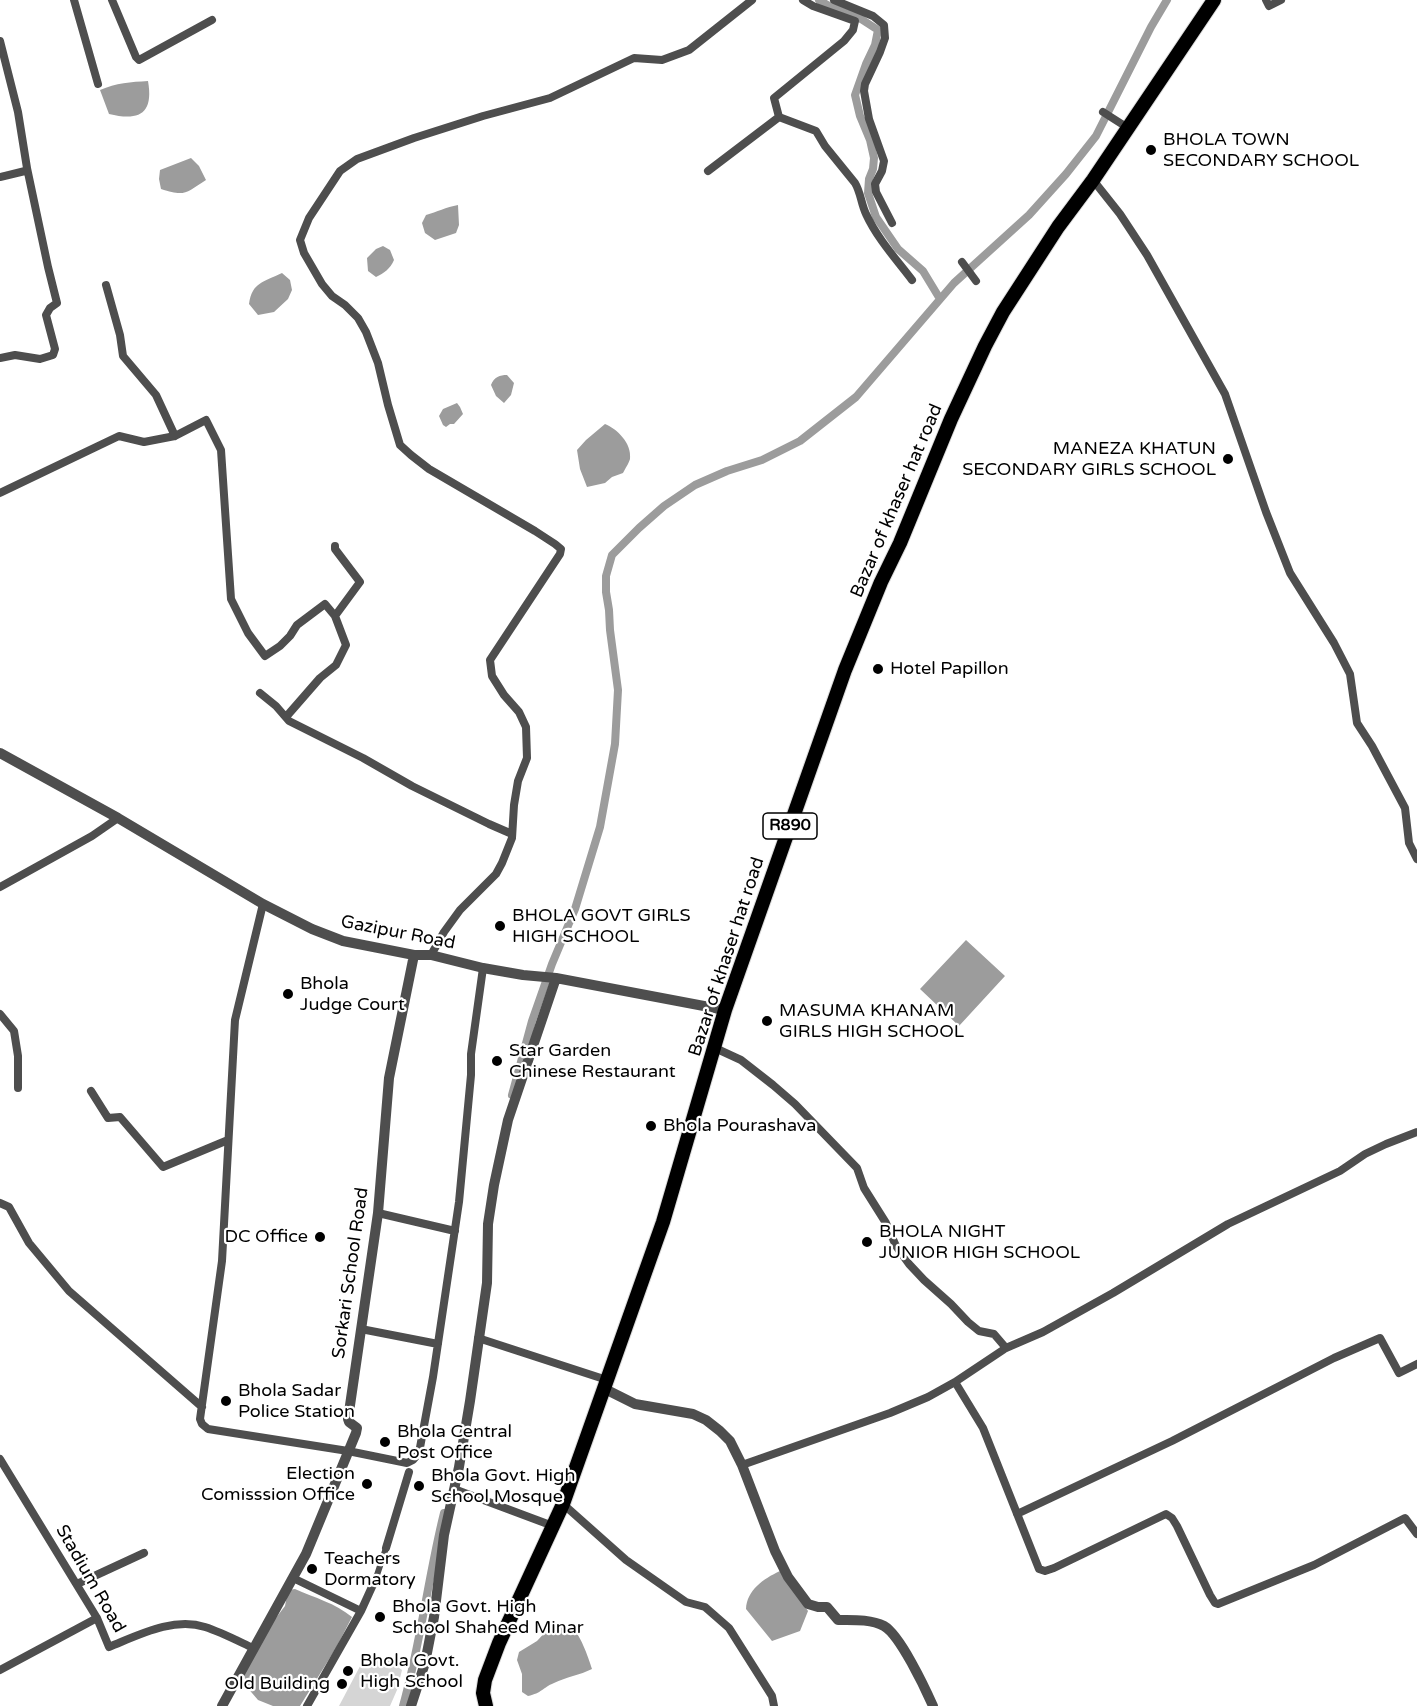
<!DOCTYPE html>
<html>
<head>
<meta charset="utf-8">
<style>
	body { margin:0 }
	canvas { display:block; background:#fff }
</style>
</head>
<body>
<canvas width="1417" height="1706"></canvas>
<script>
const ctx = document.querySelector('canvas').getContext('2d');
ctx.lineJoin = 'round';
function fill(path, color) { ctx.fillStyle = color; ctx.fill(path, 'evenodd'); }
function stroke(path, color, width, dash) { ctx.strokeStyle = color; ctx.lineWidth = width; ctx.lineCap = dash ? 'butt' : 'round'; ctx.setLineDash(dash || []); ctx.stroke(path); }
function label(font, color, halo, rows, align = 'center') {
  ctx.font = font + ' "Varela Round",sans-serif'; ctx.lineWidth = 4.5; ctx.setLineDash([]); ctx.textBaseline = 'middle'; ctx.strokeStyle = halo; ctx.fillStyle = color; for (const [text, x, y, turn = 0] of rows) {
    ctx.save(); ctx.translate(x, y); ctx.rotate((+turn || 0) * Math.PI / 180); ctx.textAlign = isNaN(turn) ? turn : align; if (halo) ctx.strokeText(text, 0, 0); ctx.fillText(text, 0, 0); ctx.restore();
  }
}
fill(new Path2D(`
	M 367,1653 L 388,1660 L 402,1670 L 397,1690 L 390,1706 L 339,1706 Z`), '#d5d5d5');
fill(new Path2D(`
	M 148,81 C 154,115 138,121 109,114 L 100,90 C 116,83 131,82 148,81 Z
	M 191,158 L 199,166 L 206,180 C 186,193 185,197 161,189 L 159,179 L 160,170 Z
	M 458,205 L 459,225 L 456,233 L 435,240 L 425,233 L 422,223 L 426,215 C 437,212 446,207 458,205 Z
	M 383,246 L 390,250 L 394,260 C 390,269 384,273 376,277 L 368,271 L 367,258 L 376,249 Z
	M 282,273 L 290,280 L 292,290 L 288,299 L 274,312 L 258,315 L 249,304 C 252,282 264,282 282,273 Z
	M 507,375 L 514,383 L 511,395 L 504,403 L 496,396 L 491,385 C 494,377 500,375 507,375 Z
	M 457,403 L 460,407 L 463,414 L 454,424 L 450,424 L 446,427 L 443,425 L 439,416 L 443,409 Z
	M 605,424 C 617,429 632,443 630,459 C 629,463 625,469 623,473 L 612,477 L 605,483 L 587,487 L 580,469 L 577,450 L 586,440 Z
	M 966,940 L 1005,976 L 959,1026 L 920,989 Z
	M 780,1571 L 808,1611 L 800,1631 L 772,1641 L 746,1609 C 747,1590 763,1579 780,1571 Z
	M 295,1589 C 315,1598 335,1603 352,1617 L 336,1648 L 300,1706 L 273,1706 L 258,1700 L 246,1686 L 244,1672 L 269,1627 L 285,1606 L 288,1590 Z
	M 571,1626 C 580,1634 588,1656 592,1669 C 580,1675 566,1677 554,1683 C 542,1688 542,1693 528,1696 L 522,1692 L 522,1674 L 517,1660 L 519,1652 L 537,1641 L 550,1627 Z`), '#9c9c9c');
stroke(new Path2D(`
	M 819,0 L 829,6 L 861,19 L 878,30 L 875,45 L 866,64 L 855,95 L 860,116 L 870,140 L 874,158 L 873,169 L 869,179 L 868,193 L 876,217 L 898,249 L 923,271 L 940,299
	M 512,1095 L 532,1021 L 552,964 L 575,909 L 600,827 L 615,744 L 618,690 L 610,630 L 609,610 L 606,592 L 606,576 L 612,555 L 639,528 L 664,506 L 695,485 L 727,471 L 762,460 L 800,441 L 856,397 L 954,283 L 1029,215 L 1066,174 L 1096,136 L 1151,27 L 1167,0
	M 403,1706 C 421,1642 428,1577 444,1513`), '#9c9c9c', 8);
const primary = new Path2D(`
	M 486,1706 L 483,1693 L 485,1680 L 499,1643 L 563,1504 L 663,1222 L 725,1010 L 845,670 L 881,582 L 900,543 L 951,419 L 985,346 L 1003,312 L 1058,227 L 1093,180 L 1214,0`);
stroke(primary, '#dbdbdb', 16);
stroke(new Path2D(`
	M 376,1578 L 386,1548`), '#4e4e4e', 6);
stroke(new Path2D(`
	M 74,0 L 98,84
	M 112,0 L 136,57 L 139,60 L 212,20
	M 834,0 L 873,16 L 884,25 L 885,38 L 880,52 L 865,84 L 864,91 L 869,119 L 884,161 L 882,171 L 875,184 L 876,192 L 892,223
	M 1266,0 L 1269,6 L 1281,0
	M 0,41 L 18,112 L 27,168 L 25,171 L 0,177
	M 1103,112 L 1128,128
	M 779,117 L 774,98 L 844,41 L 853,30 L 855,21 L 813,6 L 803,0
	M 708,171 L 779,117 L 816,131 L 825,146 L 855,183 C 861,193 861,204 866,214 C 877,238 896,259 912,280
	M 1093,180 L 1120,214 L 1147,255 L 1225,394 L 1266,512 L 1290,573 L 1334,643 L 1350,674 L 1357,723 L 1372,746 L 1405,808 L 1409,843 L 1417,859
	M 962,262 L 976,281
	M 106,285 L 120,335 L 123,356 L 156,395 L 175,436
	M 0,358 L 15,355 L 40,359 L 53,355 L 55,349 L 46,315 L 50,308 L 57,303 L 48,267 L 27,168
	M 0,493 L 119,436 L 144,442 L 175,436 L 206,420 L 221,450 L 231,599 L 248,633 L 265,656 L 280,646 L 290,636 L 297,625 L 325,604 L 335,616
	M 260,693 L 276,706 L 289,721 L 363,758 L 412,786 L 489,824 L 512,834
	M 286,717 L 320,678 L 336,665 L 346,645 L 335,616 L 360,582 L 335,549 L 335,546
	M 0,887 L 92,836 L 118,818
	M 263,904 L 235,1020 L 222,1261 L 200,1419 L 202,1424 L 208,1429 L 348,1451 L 407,1463 L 413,1460 L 419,1453 L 433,1377 L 459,1202 L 471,1075 L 471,1054 L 483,968
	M 431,955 L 444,932 L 460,910 L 496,874 L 502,863 L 512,838 L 514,805 L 518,781 L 527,758 L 526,727 L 519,712 L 504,695 L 492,676 L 490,660 L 560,554 L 561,549 L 555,544 L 535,531 L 429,469 L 411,455 L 400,445 L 388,405 L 378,363 L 366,332 L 358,318 L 345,305 L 332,296 L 322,284 L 304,253 L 300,240 L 309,218 L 340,171 L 357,159 L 414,138 L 483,116 L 550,98 L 634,58 L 662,60 L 689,50 L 752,0
	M 0,1014 L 14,1031 L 18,1056 L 18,1088
	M 715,1048 L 741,1060 L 773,1085 L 795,1104 L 857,1168 L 864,1188 L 886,1223 L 896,1246 L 909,1264 L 924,1280 L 951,1304 L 968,1322 L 979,1331 L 994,1334 L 1006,1348
	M 91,1091 L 108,1118 L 120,1117 L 163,1167 L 228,1140
	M 0,1203 L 9,1207 L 29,1243 L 69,1291 L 202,1407
	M 378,1213 L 455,1231
	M 361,1329 L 438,1344
	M 478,1338 L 607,1380
	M 955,1382 L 983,1428 L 1039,1569 L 1045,1571 L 1054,1568 L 1166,1514 L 1172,1518 L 1177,1526 L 1210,1595 L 1215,1603 L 1218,1604 L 1314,1565 L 1405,1518 L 1417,1534
	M 0,1459 L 97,1618 L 109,1647 C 139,1635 173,1617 205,1627 C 221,1632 238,1641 253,1648
	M 742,1465 L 890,1413 L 928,1397 L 955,1382 L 1006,1348 L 1043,1332 L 1113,1293 L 1228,1224 L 1340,1171 L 1365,1154 L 1386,1144 L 1417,1132
	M 454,1489 L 553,1526
	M 563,1504 L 626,1560 L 686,1602 L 705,1607 L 729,1628 L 772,1696 L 774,1706
	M 1017,1514 L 1172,1441 L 1334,1358 L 1380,1338 L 1399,1373 L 1417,1364
	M 386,1548 L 409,1472
	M 293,1578 L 361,1611 L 307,1706
	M 77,1584 L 144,1553
	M 361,1611 L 376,1578
	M 0,1670 L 97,1618`), '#4e4e4e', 8);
stroke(new Path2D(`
	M 0,753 L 118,818 L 263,904 L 312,929 L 343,941 L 414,955 L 431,955 L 483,968 L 523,975 L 556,978 L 725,1010
	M 603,1388 L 635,1404 L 693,1414 L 706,1420 L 720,1431 L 730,1441 L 742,1465 L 775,1551 L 788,1577 L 808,1604 L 818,1607 L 827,1607 L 838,1620 C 853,1620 871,1619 884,1626 C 900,1635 925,1688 933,1706
	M 222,1706 L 306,1554 L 356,1433 L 357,1428 L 349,1422 L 348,1419 L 378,1213 L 389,1078 L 414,955
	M 411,1706 L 425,1663 L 434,1617 L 444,1535 L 459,1467 L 470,1401 L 487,1283 L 488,1224 L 494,1185 L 508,1120 L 556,978`), '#4e4e4e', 10);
stroke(primary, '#000', 14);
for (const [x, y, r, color] of [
	[1151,150,6,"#000"],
	[1228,459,6,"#000"],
	[878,669,6,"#000"],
	[500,926,6,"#000"],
	[288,994,6,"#000"],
	[767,1021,6,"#000"],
	[497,1061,6,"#000"],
	[651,1126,6,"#000"],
	[320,1237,6,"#000"],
	[867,1242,6,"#000"],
	[226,1401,6,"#000"],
	[385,1442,6,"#000"],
	[367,1484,6,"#000"],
	[419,1486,6,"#000"],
	[312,1569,6,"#000"],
	[380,1617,6,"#000"],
	[348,1671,6,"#000"],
	[342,1684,6,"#000"]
]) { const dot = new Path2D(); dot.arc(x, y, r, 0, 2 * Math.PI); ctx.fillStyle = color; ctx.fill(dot); stroke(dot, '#fff', 2); }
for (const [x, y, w] of [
	[790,826,54]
]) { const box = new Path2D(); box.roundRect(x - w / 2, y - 13, w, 26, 4.5); ctx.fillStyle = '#fff'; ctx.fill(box); stroke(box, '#000', 1.5); }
label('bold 16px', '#000', null, [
	["R890",790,826]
]);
label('18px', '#000', '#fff', [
	["BHOLA TOWN",1163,140],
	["SECONDARY SCHOOL",1163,161],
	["MANEZA KHATUN",1216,449,"right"],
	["SECONDARY GIRLS SCHOOL",1216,470,"right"],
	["Hotel Papillon",890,669],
	["BHOLA GOVT GIRLS",512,916],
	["HIGH SCHOOL",512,937],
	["Bhola",300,984],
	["Judge Court",300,1005],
	["MASUMA KHANAM",779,1011],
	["GIRLS HIGH SCHOOL",779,1032],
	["Star Garden",509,1051],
	["Chinese Restaurant",509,1072],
	["Bhola Pourashava",663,1126],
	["BHOLA NIGHT",879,1232],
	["JUNIOR HIGH SCHOOL",879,1253],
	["DC Office",308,1237,"right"],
	["Bhola Sadar",238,1391],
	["Police Station",238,1412],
	["Bhola Central",397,1432],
	["Post Office",397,1453],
	["Election",355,1474,"right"],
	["Comisssion Office",355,1495,"right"],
	["Bhola Govt. High",431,1476],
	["School Mosque",431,1497],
	["Teachers",324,1559],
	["Dormatory",324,1580],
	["Bhola Govt. High",392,1607],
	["School Shaheed Minar",392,1628],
	["Bhola Govt.",360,1661],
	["High School",360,1682],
	["Old Building",330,1684,"right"]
], 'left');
label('18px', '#000', '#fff', [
	["Bazar of khaser hat road",897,501,-67],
	["Gazipur Road",398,933,11],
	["Bazar of khaser hat road",727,957,-72],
	["Sorkari School Road",351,1273,-82],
	["Stadium Road",90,1579,60]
]);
</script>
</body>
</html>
